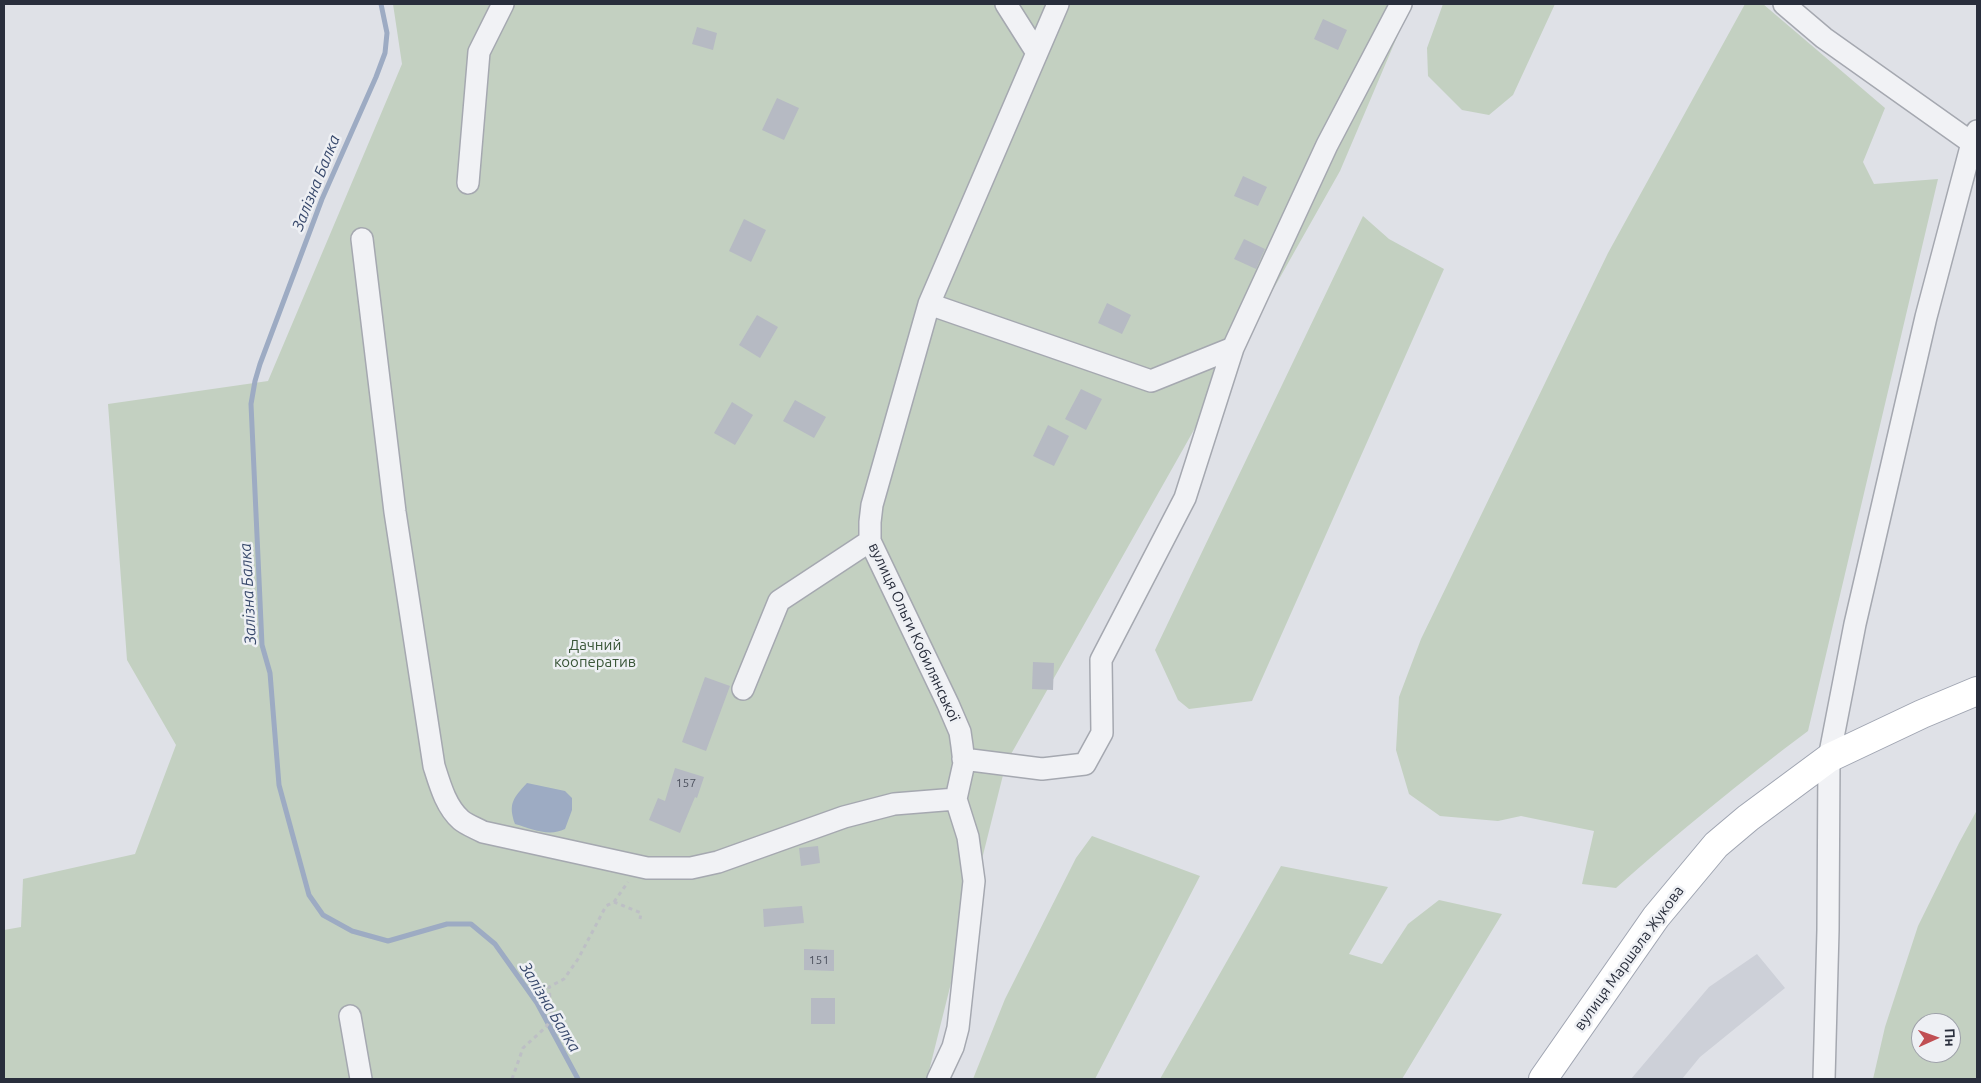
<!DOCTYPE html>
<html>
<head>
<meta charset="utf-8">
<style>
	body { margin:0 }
	#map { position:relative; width:1981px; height:1083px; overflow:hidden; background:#dfe1e7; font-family:Ubuntu,sans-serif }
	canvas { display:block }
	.frame { position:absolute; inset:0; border:5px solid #292e3c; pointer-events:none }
	.north { position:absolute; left:1911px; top:1013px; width:50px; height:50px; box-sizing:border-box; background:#eef0f4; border:1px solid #9fa2aa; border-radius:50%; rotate:88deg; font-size:14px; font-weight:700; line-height:20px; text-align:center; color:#292e3c }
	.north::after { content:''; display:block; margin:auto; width:18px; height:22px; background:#c04f53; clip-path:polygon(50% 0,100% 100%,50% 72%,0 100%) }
</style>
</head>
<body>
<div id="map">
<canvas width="1981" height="1083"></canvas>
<div class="frame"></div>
<div class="north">Пн</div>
</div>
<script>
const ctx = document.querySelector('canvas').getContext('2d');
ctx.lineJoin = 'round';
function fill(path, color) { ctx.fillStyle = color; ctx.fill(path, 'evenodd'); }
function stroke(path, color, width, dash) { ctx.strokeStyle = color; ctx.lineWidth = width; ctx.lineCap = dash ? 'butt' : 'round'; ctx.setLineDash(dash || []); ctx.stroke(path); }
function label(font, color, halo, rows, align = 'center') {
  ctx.font = font + ' Ubuntu,sans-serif'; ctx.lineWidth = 5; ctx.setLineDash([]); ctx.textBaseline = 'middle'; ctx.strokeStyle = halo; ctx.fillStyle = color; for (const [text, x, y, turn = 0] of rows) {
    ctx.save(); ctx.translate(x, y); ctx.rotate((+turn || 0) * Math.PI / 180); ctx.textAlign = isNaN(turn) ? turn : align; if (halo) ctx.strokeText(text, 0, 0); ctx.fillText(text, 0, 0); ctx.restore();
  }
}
fill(new Path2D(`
	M 1757,954 L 1785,988 L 1700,1057 L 1682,1079 L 1631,1079 L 1709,987 Z`), '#cdd0d8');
fill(new Path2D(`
	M 393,4 L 1411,4 L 1340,171 L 1006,763 L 927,1079 L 4,1079 L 4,930 L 21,927 L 23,879 L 135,854 L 176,745 L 127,660 L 108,404 L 268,381 L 402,64 Z
	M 1443,4 L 1555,4 L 1513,95 L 1489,115 L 1462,110 L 1428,76 L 1427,48 Z
	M 1745,4 L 1763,4 L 1885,108 L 1863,162 L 1874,184 L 1938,179 L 1808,731 C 1741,781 1678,833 1616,888 L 1582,884 L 1594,831 L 1521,816 L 1498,821 L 1440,816 L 1409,794 L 1396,750 L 1399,697 L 1421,639 L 1608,253 Z
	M 1363,216 L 1389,239 L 1444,269 L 1252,701 L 1189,709 L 1178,700 L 1155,650 Z
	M 1977,810 L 1977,1079 L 1873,1079 L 1885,1027 L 1918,926 L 1959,843 ZM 1921,1023 L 1951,1023 L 1951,1053 L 1921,1053 Z
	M 1092,836 L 1200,876 L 1095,1079 L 973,1079 L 1005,999 L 1076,858 Z
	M 1281,866 L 1388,887 L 1349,954 L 1382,964 L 1408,924 L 1439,900 L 1502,914 L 1402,1079 L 1160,1079 Z`), '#c3d0c1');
fill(new Path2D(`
	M 527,783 L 565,791 L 572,798 L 572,810 L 565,829 C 549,837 532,829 515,824 C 508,804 513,798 527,783 Z`), '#9dabc3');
stroke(new Path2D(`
	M 381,4 L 387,33 L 385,53 L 376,77 L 322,199 L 260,364 L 255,381 L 251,404 L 262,645 L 270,673 L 279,785 L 309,895 L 323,915 L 352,931 L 388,941 L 447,924 L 471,924 L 495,944 L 537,1003 L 578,1079`), '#9dabc3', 5);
fill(new Path2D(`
	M 1323,19 L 1347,30 L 1338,50 L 1314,39 Z
	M 697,27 L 717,33 L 713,50 L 692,44 Z
	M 777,98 L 799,108 L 784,140 L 762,130 Z
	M 1243,176 L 1267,187 L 1258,206 L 1234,196 Z
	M 744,219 L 766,230 L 751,262 L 729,251 Z
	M 1244,239 L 1265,249 L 1256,269 L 1234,259 Z
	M 1107,303 L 1131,315 L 1122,334 L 1098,323 Z
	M 757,315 L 778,327 L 760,358 L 739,345 Z
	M 1081,389 L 1102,399 L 1086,430 L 1065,419 Z
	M 795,400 L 826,417 L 814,438 L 783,421 Z
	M 732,402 L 753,415 L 735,445 L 714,433 Z
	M 1048,425 L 1069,436 L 1054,466 L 1033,456 Z
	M 1033,662 L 1054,663 L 1053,690 L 1032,689 Z
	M 705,677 L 730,686 L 706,751 L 682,742 Z
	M 675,768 L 704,777 L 697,798 L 695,797 L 680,833 L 649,820 L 658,798 L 665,801 Z
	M 818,846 L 820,863 L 801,866 L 799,848 Z
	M 802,906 L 804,923 L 764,927 L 763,909 Z
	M 804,949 L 834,950 L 834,971 L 804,970 Z
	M 811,998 L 835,998 L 835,1024 L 811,1024 Z`), '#b6bac3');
const minor = new Path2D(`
	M 1006,4 L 1037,53
	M 1784,4 L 1824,38 L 1972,143
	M 468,183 L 479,52 L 503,4
	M 362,239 L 395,512 L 434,766 C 440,785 446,807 461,820 C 467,825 476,828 483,832 L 647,868 L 691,868 L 718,862 L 844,817 L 894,804 L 956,799
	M 929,304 L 1151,381 L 1233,348 L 1327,145 L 1401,4
	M 743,689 L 779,601 L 870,541
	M 963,759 L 1042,769 L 1085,764 L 1102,733 L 1101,660 L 1185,498 L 1233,348
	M 350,1016 L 361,1079
	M 938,1079 L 953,1047 L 958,1028 L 974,881 L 968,837 L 956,799 L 964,763 L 962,746 L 960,732 L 948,704 L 870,541 L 870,522 L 872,505 L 929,304 L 1058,4
	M 1824,1079 L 1828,930 L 1829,758 L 1855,624 L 1926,317 L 1972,143 L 1977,131`);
const major = new Path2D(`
	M 1543,1079 L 1656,917 L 1716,845 L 1748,818 L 1829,758 L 1922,714 L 1977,691`);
stroke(minor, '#a5a8b0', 24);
stroke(major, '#9fa4b1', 30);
stroke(new Path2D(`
	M 614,902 L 628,882
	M 512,1079 L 523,1048 L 546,1027 L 552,1018 L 549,987 L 564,979 L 578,959 L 606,906 L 614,902 L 641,913 L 640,919`), '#bdbfc5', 3, [4, 4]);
stroke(minor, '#f1f2f5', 21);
stroke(major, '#fff', 28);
label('12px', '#4c515e', null, [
	["157",686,783],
	["151",819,960]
]);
label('15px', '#292e3c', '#eef0f4', [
	["вулиця Ольги Кобилянської",914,632,65],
	["вулиця Маршала Жукова",1629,958,-54]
]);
label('15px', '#3a5638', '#eef0f4', [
	["Дачний",595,645],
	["кооператив",595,662]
]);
label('italic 16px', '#38496c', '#eef0f4', [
	["Залізна Балка",316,183,-68],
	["Залізна Балка",248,594,-93],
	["Залізна Балка",550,1007,59]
]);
</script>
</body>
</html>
